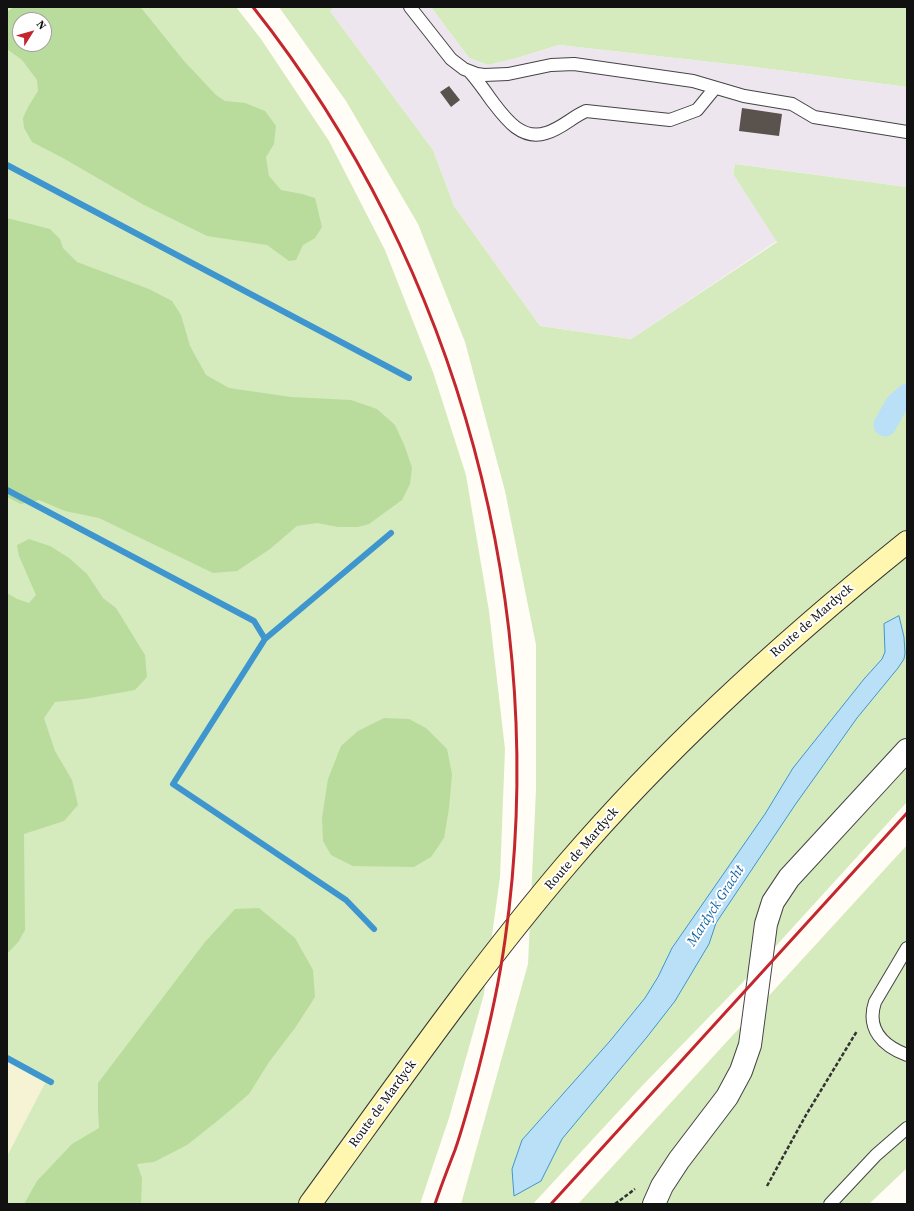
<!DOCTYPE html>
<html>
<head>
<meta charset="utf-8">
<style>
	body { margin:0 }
	#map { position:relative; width:914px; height:1211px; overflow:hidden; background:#fffdf5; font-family:"Source Serif 4",serif }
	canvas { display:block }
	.frame { position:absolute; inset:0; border:8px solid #111; pointer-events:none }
	.north { position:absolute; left:12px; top:12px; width:40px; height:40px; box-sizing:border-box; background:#fff; border:1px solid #a0a0a0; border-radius:50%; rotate:53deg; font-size:11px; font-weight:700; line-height:16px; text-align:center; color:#111 }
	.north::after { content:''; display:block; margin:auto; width:14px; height:18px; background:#c4262e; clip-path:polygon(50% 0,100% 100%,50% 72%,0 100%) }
</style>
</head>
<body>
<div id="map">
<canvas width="914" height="1211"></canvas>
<div class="frame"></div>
<div class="north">N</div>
</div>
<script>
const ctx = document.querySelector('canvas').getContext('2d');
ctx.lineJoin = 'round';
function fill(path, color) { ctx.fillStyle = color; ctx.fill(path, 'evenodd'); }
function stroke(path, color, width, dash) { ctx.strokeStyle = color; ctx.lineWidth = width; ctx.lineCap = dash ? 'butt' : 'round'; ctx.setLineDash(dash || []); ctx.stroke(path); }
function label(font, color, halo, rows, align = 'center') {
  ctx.font = font + ' "Source Serif 4",serif'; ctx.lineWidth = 4; ctx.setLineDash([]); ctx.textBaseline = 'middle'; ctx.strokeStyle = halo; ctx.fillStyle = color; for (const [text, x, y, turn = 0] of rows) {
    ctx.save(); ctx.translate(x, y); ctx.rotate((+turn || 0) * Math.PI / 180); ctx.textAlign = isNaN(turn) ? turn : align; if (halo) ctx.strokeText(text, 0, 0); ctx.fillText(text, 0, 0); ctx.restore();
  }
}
fill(new Path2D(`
	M 335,7 L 431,7 L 469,58 L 488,65 L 517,58 L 559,45 L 747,66 L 907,87 L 907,187 L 735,164 L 733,174 L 777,241 L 631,339 L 540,326 L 454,206 L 433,150 L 330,11 Z`), '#eee6ef');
fill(new Path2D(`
	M 7,1062 L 45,1083 L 7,1156 Z`), '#f6f3d4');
fill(new Path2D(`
	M 7,7 L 236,7 L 261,39 L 329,141 L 385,250 L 433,372 L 466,475 L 489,611 L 505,749 L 500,877 L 484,994 L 449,1118 L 420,1204 L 7,1204 L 7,1156 L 45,1083 L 7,1062 ZM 20,20 L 44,20 L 44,44 L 20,44 Z
	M 279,7 L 335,7 L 330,11 L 433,150 L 454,206 L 540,326 L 631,339 L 777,242 L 733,174 L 735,164 L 907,187 L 907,802 L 744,981 L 641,1087 L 533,1204 L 461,1204 L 528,964 L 536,790 L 536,645 L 505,491 L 465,342 L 418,224 L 346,101 Z
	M 431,7 L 907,7 L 907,87 L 747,66 L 559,45 L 517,58 L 488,65 L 469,58 Z
	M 907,845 L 907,1168 L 869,1204 L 578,1204 Z`), '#d5ebbd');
fill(new Path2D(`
	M 14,7 L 139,7 L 142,9 L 184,61 L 216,95 L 225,101 L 245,103 L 265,111 L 276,126 L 274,144 L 266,157 L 269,176 L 281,190 L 302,194 L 315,198 L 322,227 L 315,238 L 303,245 L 296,260 L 289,261 L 267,245 L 207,236 L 144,205 L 63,158 L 32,142 L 24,128 L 23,118 L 28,107 L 38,91 L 37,80 L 22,60 L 7,49 L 7,12 ZM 20,20 L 44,20 L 44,44 L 20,44 Z
	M 7,218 L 50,229 L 60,239 L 63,248 L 77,262 L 149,289 L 172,301 L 181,315 L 190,346 L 206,375 L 229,388 L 291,397 L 351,400 L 377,409 L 395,425 L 405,447 L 412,468 L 410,484 L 402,500 L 369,524 L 358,527 L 338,527 L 317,523 L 297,526 L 270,549 L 237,571 L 213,573 L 99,518 L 65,511 L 39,500 L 21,504 L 7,497 Z
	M 29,539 L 50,546 L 69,558 L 87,574 L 103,598 L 116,608 L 145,655 L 147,677 L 135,690 L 84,699 L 55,702 L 44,718 L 55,751 L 72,780 L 78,805 L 64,821 L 24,834 L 25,930 L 19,941 L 7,954 L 7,593 L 17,599 L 29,603 L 36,595 L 19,556 L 17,545 Z
	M 384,718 L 409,719 L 426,728 L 447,749 L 452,774 L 449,808 L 444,838 L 431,857 L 414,867 L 353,866 L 331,855 L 323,841 L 322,818 L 328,779 L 341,746 L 358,731 Z
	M 259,908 L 295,938 L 313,970 L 315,997 L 295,1028 L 269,1062 L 249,1094 L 221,1118 L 187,1145 L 154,1162 L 137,1164 L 142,1178 L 141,1204 L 24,1204 L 37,1181 L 72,1144 L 99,1128 L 98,1111 L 98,1083 L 205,942 L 235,909 Z`), '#b9dc9c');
const water = new Path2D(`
	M 899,616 L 904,637 L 905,653 L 904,659 L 898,668 L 857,718 L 795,805 L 716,923 L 709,944 L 675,1001 L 647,1037 L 562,1139 L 541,1181 L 514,1196 L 512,1169 L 522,1140 L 610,1041 L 645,998 L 658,977 L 672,948 L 765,814 L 793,768 L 864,679 L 882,659 L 885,652 L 884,624 Z`);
fill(water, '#b9e0f7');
stroke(water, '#3f96cf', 1);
stroke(new Path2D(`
	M 7,165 L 409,378
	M 7,490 L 254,621 L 265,639
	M 374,929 L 346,900 L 173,784 L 265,639 L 391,533
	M 7,1058 L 51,1082`), '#3f96cf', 6);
stroke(new Path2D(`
	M 885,425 L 896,405 L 907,395`), '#b9e0f7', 23);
fill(new Path2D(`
	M 449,86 L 460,100 L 451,107 L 440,92 Z
	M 742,108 L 782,114 L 779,136 L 739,131 Z`), '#5a524d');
const lane = new Path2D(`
	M 410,7 L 451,59 L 464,69 L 477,74 L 484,75 L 508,74 L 551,65 L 574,64 L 693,81 L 744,96 L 792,104 L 814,117 L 907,132
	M 470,72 C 478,81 485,91 492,101 C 505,118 521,141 546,133 C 561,129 572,117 586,111 L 670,120 L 697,110 L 715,88
	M 907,948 L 875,1002 C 866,1029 883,1046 907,1055
	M 830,1204 L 876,1155 L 907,1128`);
const street = new Path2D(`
	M 654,1204 L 662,1186 L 679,1160 L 727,1097 L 741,1071 L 750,1045 L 766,924 L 773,902 L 789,878 L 907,750`);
const secondary = new Path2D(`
	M 310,1204 C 394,1089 475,972 568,863 C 669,745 785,640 907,542`);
stroke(lane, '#444', 14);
stroke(street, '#444', 24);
stroke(secondary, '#333', 24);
stroke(new Path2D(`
	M 767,1186 L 806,1115 L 857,1031
	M 615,1204 L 635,1189`), '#333', 2.5, [4, 2]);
stroke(lane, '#fff', 12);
stroke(street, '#fff', 22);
stroke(secondary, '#fff6b0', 22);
stroke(new Path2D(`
	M 253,7 C 459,267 552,611 505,940 C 499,984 489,1028 478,1071 C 471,1097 464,1124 455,1150 C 448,1168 441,1186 435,1204
	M 551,1204 L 907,813`), '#c4262e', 3);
label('13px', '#111', '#fff', [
	["Route de Mardyck",812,621,-41],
	["Route de Mardyck",582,849,-49],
	["Route de Mardyck",383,1104,-54]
]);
label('italic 14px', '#1768a6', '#fff', [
	["Mardyck Gracht",716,906,-57]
]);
</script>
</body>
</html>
